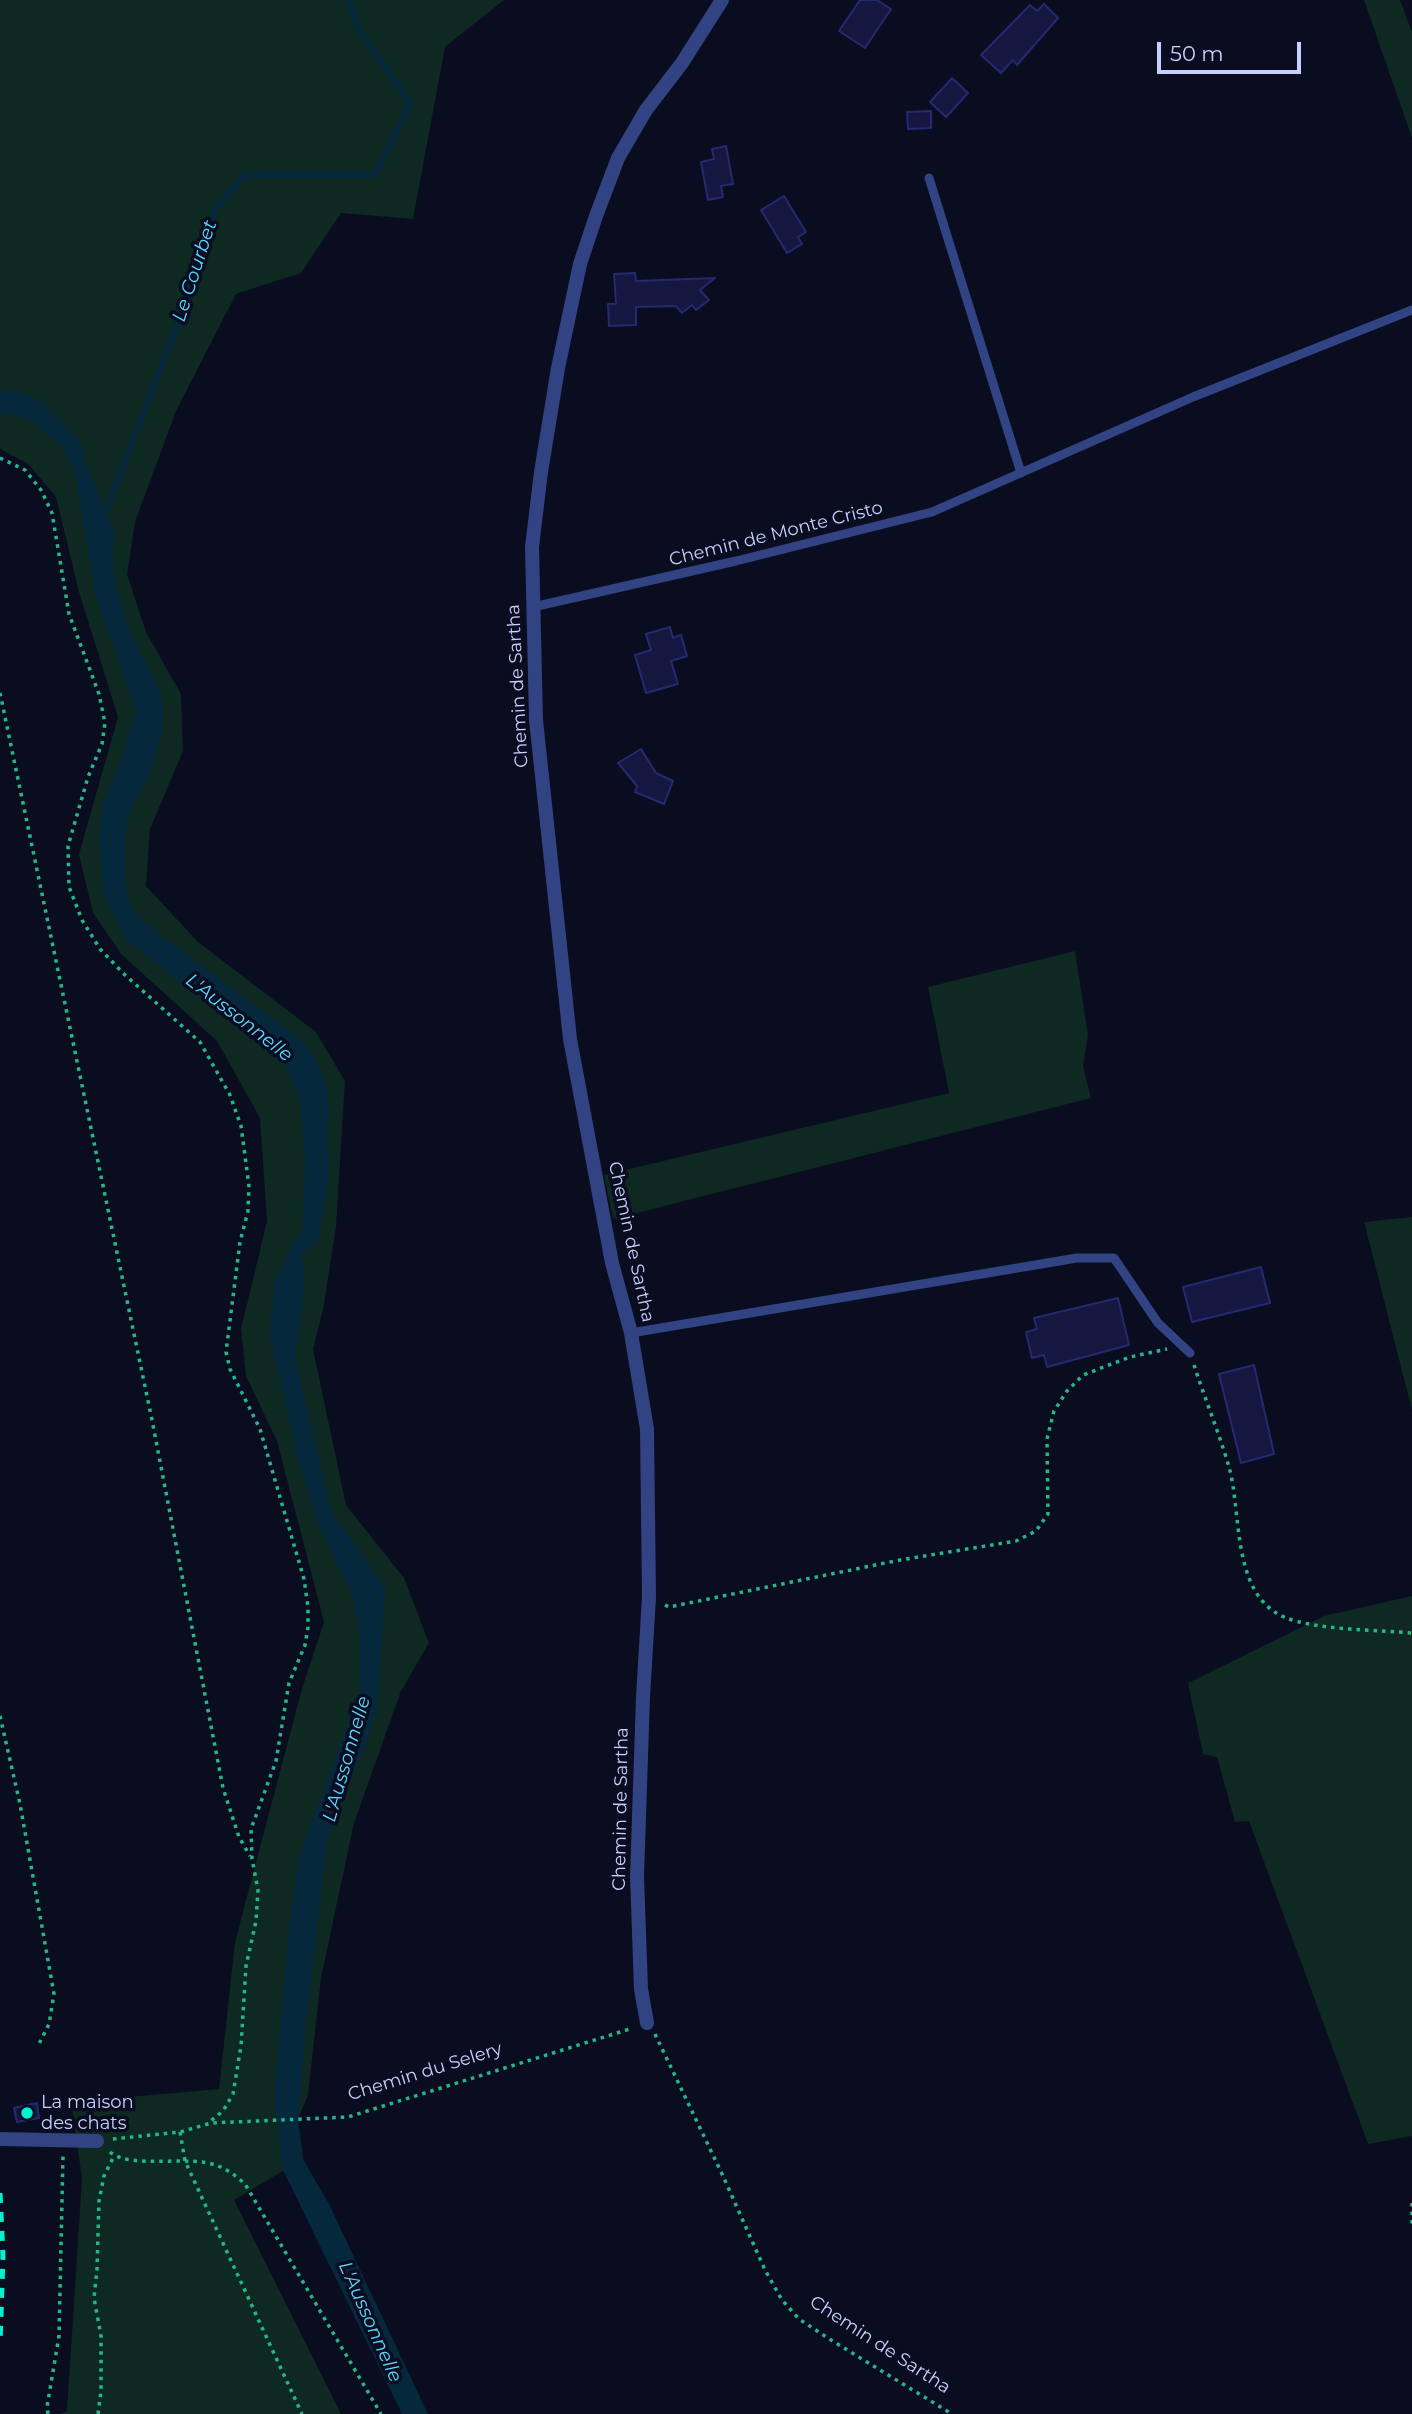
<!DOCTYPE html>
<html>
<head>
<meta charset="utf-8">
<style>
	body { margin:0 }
	#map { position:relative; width:1412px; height:2414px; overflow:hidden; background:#0a0c1f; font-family:Montserrat,sans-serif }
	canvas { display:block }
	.scale { position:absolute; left:1157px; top:42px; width:144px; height:32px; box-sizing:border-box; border:4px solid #c8d0ff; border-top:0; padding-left:9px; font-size:21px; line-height:24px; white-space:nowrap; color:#c8d0ff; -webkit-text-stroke:5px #0a0c1f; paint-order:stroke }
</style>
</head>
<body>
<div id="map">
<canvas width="1412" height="2414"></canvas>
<div class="scale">50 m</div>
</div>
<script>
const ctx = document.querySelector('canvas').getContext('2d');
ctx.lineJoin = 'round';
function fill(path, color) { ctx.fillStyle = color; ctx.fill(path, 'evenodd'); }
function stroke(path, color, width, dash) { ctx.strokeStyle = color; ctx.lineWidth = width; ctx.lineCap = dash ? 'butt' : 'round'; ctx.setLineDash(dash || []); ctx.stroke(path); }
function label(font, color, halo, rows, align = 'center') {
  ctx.font = font + ' Montserrat,sans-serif'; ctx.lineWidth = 7; ctx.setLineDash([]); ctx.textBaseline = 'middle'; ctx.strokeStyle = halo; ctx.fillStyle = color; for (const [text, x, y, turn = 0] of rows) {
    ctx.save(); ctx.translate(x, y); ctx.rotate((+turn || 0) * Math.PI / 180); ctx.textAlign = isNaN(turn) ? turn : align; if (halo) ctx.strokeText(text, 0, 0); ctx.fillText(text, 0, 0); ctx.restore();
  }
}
fill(new Path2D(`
	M 0,0 L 504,0 L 445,47 L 413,219 L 341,213 L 301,273 L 236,294 L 176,411 L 135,522 L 127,574 L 146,632 L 181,694 L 183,751 L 150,829 L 146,886 L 198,942 L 316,1032 L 345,1081 L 336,1227 L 323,1310 L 313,1349 L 346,1505 L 404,1578 L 429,1643 L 401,1691 L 354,1823 L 321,1978 L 308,2095 L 298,2119 L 303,2159 L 234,2200 L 341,2414 L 60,2414 L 67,2411 L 82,2178 L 71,2102 L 219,2089 L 235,1942 L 301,1692 L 324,1622 L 277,1441 L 246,1376 L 241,1329 L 267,1221 L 260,1118 L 217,1041 L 121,954 L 93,913 L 79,854 L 118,717 L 79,592 L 56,497 L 28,464 L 0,449 Z
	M 1364,0 L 1400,0 L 1412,32 L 1412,138 Z
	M 1075,951 L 1088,1035 L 1083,1066 L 1091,1098 L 613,1219 L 604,1175 L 949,1093 L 928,987 Z
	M 1412,1217 L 1412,1410 L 1364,1222 Z
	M 1412,1596 L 1412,2136 L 1368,2144 L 1249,1821 L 1235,1822 L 1217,1757 L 1203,1754 L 1188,1683 L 1324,1616 Z`), '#0d2921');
fill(new Path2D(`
	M 0,390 L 23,393 L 43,403 L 77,438 L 82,447 L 85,461 L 115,535 L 112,556 L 115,582 L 130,633 L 160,690 L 163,707 L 162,731 L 150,774 L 132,805 L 125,833 L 125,884 L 130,905 L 140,918 L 158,934 L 299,1038 C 317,1055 330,1085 329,1111 C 328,1120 326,1129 326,1138 C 326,1146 329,1153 329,1160 C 330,1187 321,1214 319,1241 L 301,1254 L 304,1270 L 304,1293 L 295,1358 L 332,1514 L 379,1578 L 385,1594 L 378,1706 L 369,1735 L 327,1841 L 306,2024 L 298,2119 L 303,2159 L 329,2204 L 428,2414 L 402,2414 L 282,2168 L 274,2096 L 290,1920 L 299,1857 L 360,1690 L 360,1636 L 352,1594 L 317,1522 L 297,1455 L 269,1332 L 275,1280 L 303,1226 L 305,1158 L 300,1099 L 286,1067 L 125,938 L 103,894 L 99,837 L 102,805 L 119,765 L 136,712 L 95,593 L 74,469 L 62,446 L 34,422 L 10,414 L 0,414 Z`), '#05283d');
stroke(new Path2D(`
	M 103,518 L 190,292 L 215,209 L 245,175 L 375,175 L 410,103 L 357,27 L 349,0`), '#05283d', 6);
const building = new Path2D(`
	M 860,0 L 877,0 L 891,9 L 865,48 L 839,31 Z
	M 1044,4 L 1058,18 L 1017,65 L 1013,60 L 1001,73 L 981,55 L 1030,5 L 1037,11 Z
	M 952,78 L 968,93 L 946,117 L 930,102 Z
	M 931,111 L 931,128 L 908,129 L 907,112 Z
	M 726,146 L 733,184 L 721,186 L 723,197 L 708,200 L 701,162 L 714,159 L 712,149 Z
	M 784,196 L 806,232 L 798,237 L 802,244 L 787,253 L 761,210 Z
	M 635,273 L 636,281 L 715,278 L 700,290 L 709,300 L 696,310 L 692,305 L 682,313 L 676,306 L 636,307 L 636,325 L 609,326 L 608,304 L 616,304 L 614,274 Z
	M 670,627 L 673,638 L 681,635 L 687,656 L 671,661 L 678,684 L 646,693 L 635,655 L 651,650 L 646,634 Z
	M 641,749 L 656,773 L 673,781 L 664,804 L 635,792 L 637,786 L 618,763 Z
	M 1261,1267 L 1270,1303 L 1192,1322 L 1183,1287 Z
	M 1118,1298 L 1129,1345 L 1047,1367 L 1044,1355 L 1032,1358 L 1026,1332 L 1037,1329 L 1034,1318 Z
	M 1254,1365 L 1274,1454 L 1241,1463 L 1219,1374 Z
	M 37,2103 L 39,2118 L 17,2122 L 14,2108 Z`);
fill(building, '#151741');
stroke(building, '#25296f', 2);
stroke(new Path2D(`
	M 0,458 L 25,470 L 41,490 L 52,513 L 69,614 L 99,694 L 105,723 L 102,744 L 88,777 L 68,846 L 69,887 L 82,920 L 100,949 L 125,975 L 200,1042 L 230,1095 L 241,1126 L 249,1186 L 248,1211 L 240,1242 L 226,1352 L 230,1369 L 260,1429 L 304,1579 L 308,1607 L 308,1627 L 305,1645 L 289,1683 L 276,1761 L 251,1829 L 252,1859 L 258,1890 L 256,1921 L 246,1966 L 241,2046 L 233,2094 L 223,2111 L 207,2124
	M 0,693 L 152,1420 L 223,1788 L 239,1837 L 250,1856
	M 1194,1365 C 1205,1399 1219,1433 1229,1467 C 1242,1513 1231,1594 1284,1617 C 1314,1630 1378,1630 1412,1633
	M 665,1605 L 669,1607 L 900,1560 L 1016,1541 L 1036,1531 L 1048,1514 L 1047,1439 L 1054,1411 L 1067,1391 L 1083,1375 L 1130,1357 L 1167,1349
	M 0,1716 L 20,1804 L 54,1994 L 49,2024 L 39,2044
	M 655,2034 L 723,2176 L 765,2270 L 782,2300 L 799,2319 L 831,2340 L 952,2414
	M 180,2132 L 185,2161 L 302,2414
	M 113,2139 L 180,2132 L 211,2123 L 348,2117 L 633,2028
	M 110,2152 C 131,2170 189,2154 218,2166 C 229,2170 237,2177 245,2184 L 381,2414
	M 1412,2203 L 1412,2227
	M 48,2414 L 47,2407 L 59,2336 L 63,2156
	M 98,2414 L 101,2391 L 101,2336 L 94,2298 L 97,2269 L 99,2201 L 104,2176 L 114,2156`), '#23b88a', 3.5, [3.5, 5]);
stroke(new Path2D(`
	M 929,178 L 1021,473
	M 533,607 L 736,561 L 932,512 L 1193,397 L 1412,310
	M 631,1333 L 1077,1258 L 1114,1258 L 1158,1323 L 1190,1353`), '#314382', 9);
stroke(new Path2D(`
	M 647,2023 L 641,1989 L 637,1876 L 643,1697 L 649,1597 L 647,1429 L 631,1333 L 612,1263 L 570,1039 L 536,720 L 532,547 L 541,472 L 558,368 L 580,264 L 596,216 L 618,158 L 646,110 L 682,63 L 722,0
	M 0,2139 L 97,2141`), '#314382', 14);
stroke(new Path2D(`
	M 0,2193 L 3,2256 L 0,2344`), '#00f3ce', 5, [10, 9]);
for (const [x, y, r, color] of [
	[27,2113,7,"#00f3ce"]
]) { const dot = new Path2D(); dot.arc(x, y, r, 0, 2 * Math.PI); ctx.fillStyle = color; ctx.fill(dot); stroke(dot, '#0a0c1f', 2.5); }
label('18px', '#c8d0ff', '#0a0c1f', [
	["Chemin de Monte Cristo",776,534,-14],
	["Chemin de Sartha",518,686,-93],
	["Chemin de Sartha",631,1242,78],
	["Chemin de Sartha",621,1809,-89],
	["Chemin du Selery",425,2072,-17],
	["Chemin de Sartha",880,2345,33]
]);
label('18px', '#c8d0ff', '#0a0c1f', [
	["La maison",41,2103],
	["des chats",41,2124]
], 'left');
label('italic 19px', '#56dbff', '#0a0c1f', [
	["Le Courbet",195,271,-72],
	["L'Aussonnelle",239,1018,38],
	["L'Aussonnelle",347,1759,-74],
	["L'Aussonnelle",370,2322,66]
]);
</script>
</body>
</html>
